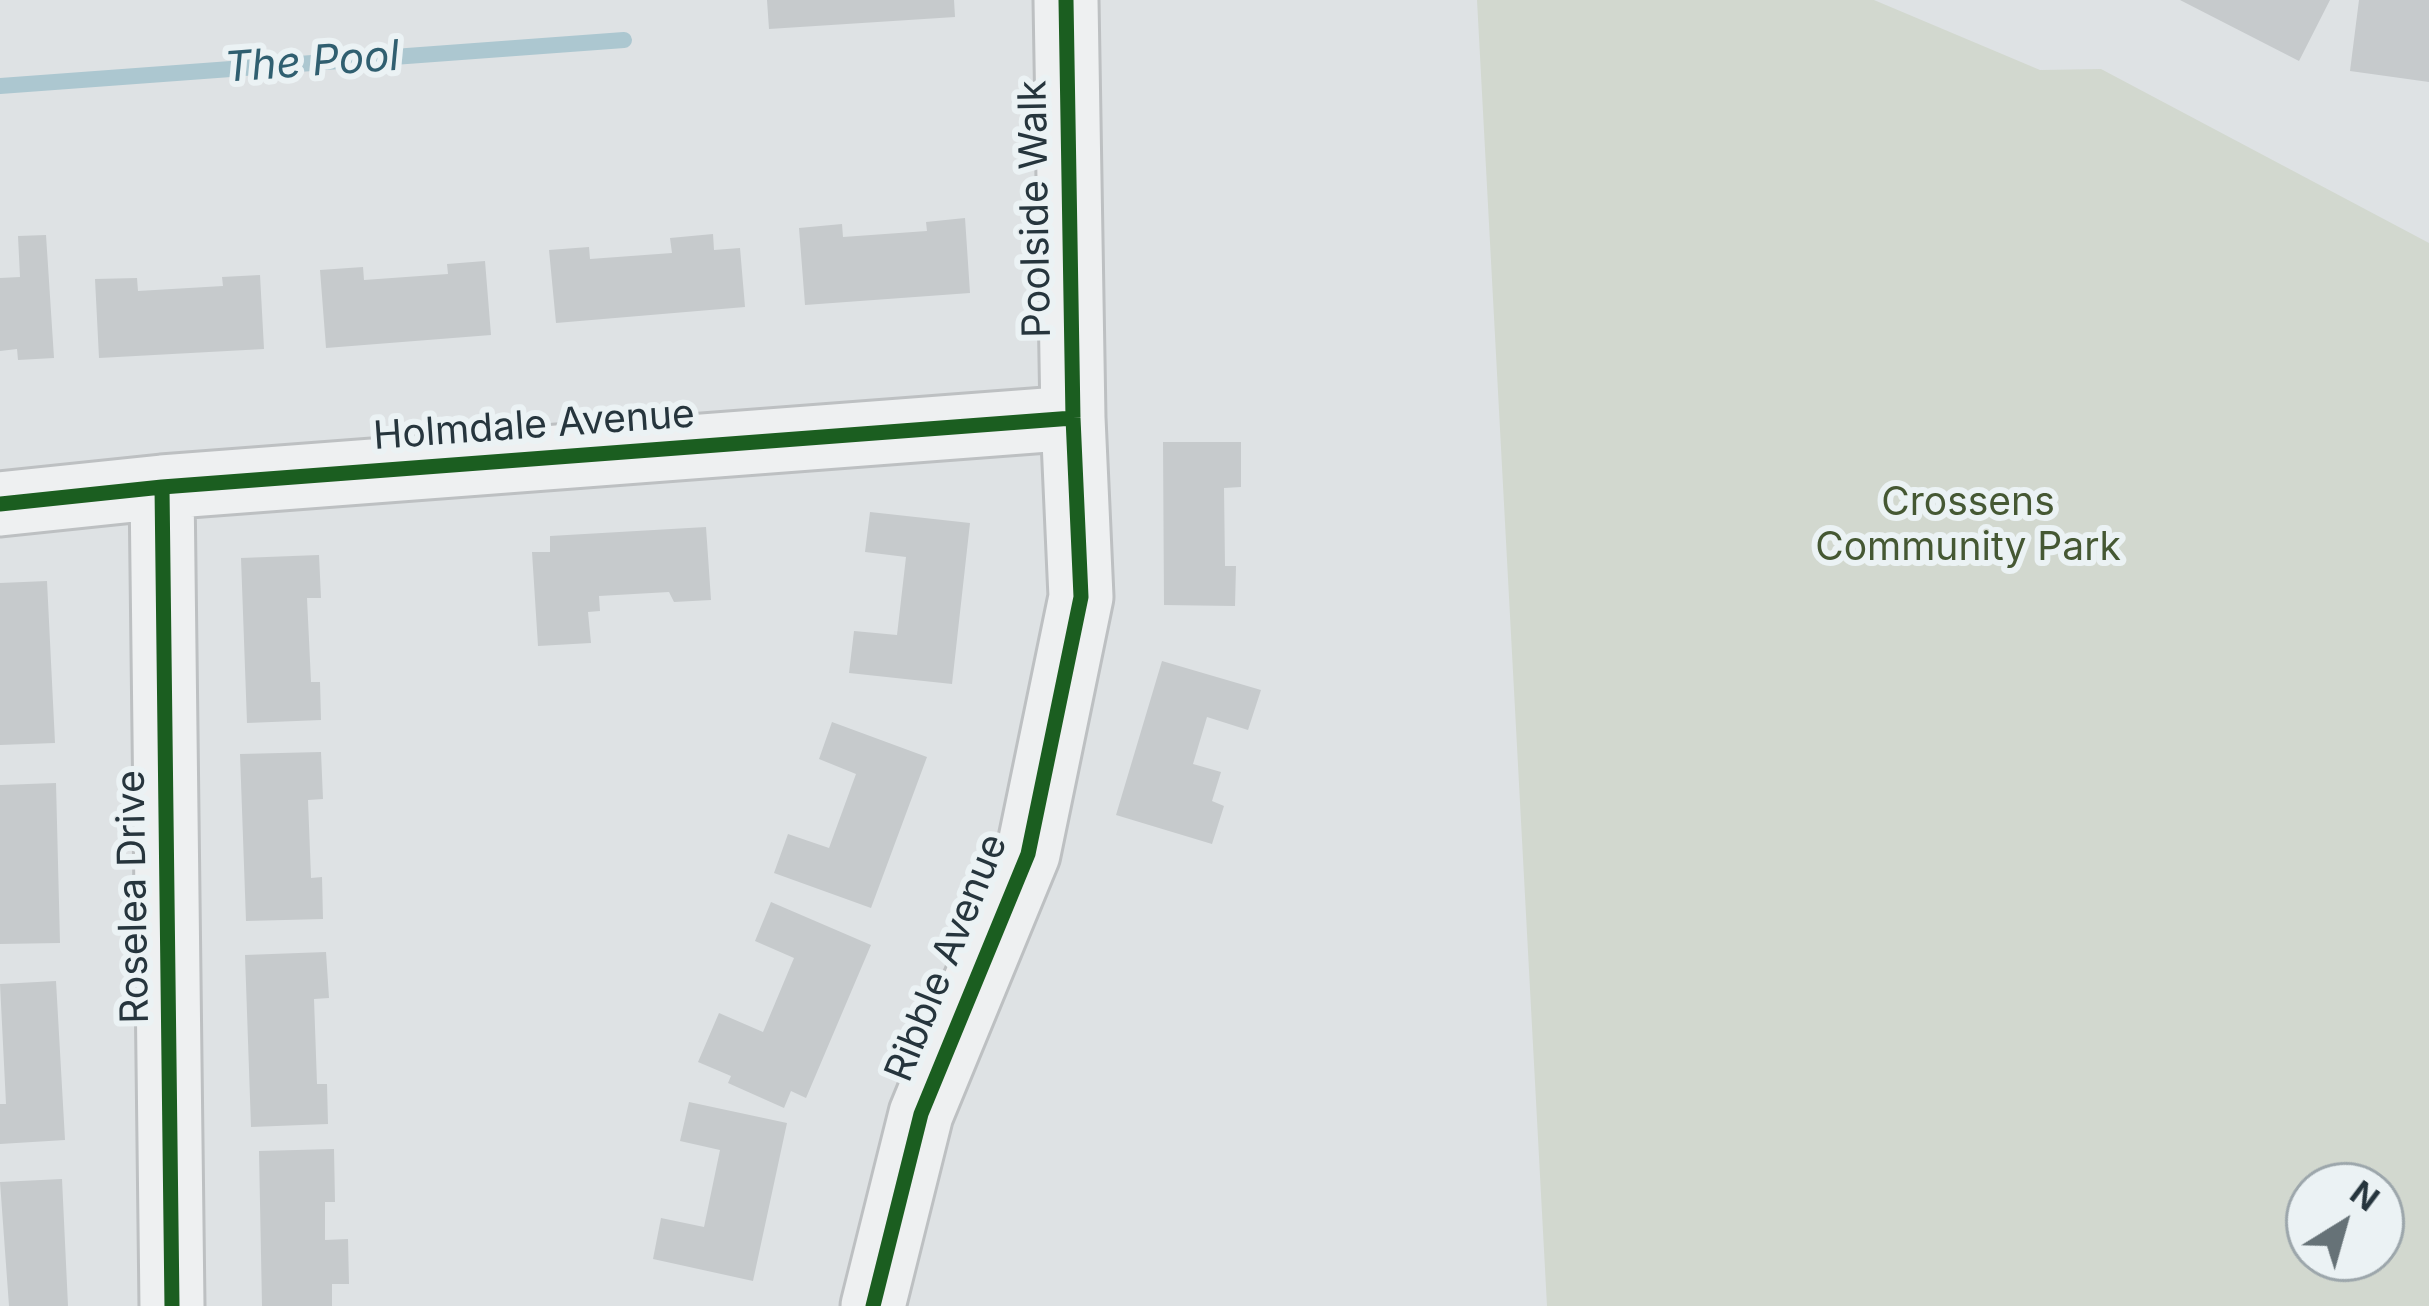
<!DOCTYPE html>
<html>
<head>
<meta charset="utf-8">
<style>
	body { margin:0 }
	#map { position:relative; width:2429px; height:1306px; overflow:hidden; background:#dee2e4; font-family:Inter,sans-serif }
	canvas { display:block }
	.north { position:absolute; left:2285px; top:1162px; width:120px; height:120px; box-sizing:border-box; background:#ebf2f4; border:3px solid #9ca6ab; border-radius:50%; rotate:37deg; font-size:33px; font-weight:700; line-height:48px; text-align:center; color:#26353d }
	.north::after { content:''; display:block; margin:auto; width:42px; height:54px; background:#667277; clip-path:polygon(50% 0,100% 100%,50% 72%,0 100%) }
</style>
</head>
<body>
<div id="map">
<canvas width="2429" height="1306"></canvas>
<div class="north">N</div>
</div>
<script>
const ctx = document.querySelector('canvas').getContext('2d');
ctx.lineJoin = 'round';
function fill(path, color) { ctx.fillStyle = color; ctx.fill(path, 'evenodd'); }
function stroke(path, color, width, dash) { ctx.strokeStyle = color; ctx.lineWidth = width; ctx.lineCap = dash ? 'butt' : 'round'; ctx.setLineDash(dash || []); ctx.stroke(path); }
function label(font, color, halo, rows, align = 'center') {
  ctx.font = font + ' Inter,sans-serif'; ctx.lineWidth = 12; ctx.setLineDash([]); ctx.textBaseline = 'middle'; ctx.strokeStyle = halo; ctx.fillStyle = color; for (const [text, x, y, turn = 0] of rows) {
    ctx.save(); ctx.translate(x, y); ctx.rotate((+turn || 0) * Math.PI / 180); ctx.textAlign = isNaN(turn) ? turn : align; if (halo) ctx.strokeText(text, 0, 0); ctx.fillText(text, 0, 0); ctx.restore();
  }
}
fill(new Path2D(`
	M 1477,0 L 1874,0 L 2040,70 L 2101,69 L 2429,243 L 2429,1306 L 1547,1306 ZM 2381,1186 L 2381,1258 L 2309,1258 L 2309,1186 Z`), '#d2d8cf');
stroke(new Path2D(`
	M 0,86 L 624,40`), '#acc7d0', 16);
fill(new Path2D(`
	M 767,0 L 954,0 L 955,17 L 769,29 Z
	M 2180,0 L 2330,0 L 2299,61 Z
	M 2359,0 L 2429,0 L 2429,82 L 2350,71 Z
	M 965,218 L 970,293 L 805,305 L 799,228 L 842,224 L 843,237 L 927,231 L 926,222 Z
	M 713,234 L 714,250 L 740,248 L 745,307 L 556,323 L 549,250 L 589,247 L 590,259 L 672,253 L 670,238 Z
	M 46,235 L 54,358 L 18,360 L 17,349 L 0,351 L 0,278 L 20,277 L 18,236 Z
	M 485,261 L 491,335 L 326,348 L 320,270 L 363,267 L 364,280 L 448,274 L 447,264 Z
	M 260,275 L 264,349 L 99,358 L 95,279 L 137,278 L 138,291 L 223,286 L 222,277 Z
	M 1163,442 L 1241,442 L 1241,487 L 1224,488 L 1225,566 L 1236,566 L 1235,606 L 1164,605 Z
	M 870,512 L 970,523 L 952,684 L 849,673 L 854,631 L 897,635 L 906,557 L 865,552 Z
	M 706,527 L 711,600 L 674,602 L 669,592 L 599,596 L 600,611 L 588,612 L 591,643 L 538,646 L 532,552 L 550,552 L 550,536 Z
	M 319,555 L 321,598 L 307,598 L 311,682 L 320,682 L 321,720 L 247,723 L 241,558 Z
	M 47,581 L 55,743 L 0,745 L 0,583 Z
	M 1162,661 L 1261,690 L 1248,730 L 1207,717 L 1193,764 L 1221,772 L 1212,801 L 1224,806 L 1212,844 L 1116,815 Z
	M 832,722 L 927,757 L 871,908 L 774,873 L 788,834 L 829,848 L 856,774 L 819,759 Z
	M 321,752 L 323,799 L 308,800 L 311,878 L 322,877 L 323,919 L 246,921 L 240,754 Z
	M 56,783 L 60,943 L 0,944 L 0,785 Z
	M 771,902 L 871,945 L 806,1098 L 791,1091 L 784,1108 L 728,1083 L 731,1076 L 698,1062 L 719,1013 L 763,1032 L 794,958 L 755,941 Z
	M 326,952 L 329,998 L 314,999 L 317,1084 L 327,1084 L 328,1124 L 251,1127 L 245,955 Z
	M 56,981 L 65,1140 L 0,1144 L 0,1104 L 6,1104 L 0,984 Z
	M 689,1102 L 787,1123 L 753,1281 L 653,1259 L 661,1218 L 704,1227 L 720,1150 L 680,1141 Z
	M 334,1149 L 335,1202 L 325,1202 L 325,1240 L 348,1239 L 349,1284 L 332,1284 L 332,1306 L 262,1306 L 259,1151 Z
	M 62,1179 L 68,1306 L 9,1306 L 0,1182 Z`), '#c6cacc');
const minor = new Path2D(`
	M 162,487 L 172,1306
	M 0,504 L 162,487 L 1073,418
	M 873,1306 L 921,1114 L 1028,854 L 1081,597 L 1073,418 L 1066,0`);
stroke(minor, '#bdc0c2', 69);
stroke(minor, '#eef0f1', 63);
stroke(new Path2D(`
	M 162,487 L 172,1306
	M 0,504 L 162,487 L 1073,418
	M 873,1306 L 921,1114 L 1028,854 L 1081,597 L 1073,418 L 1066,0`), '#1b5e20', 15);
label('39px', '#26353d', '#ebf2f4', [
	["Poolside Walk",1036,209,-91],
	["Holmdale Avenue",534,426,-4],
	["Roselea Drive",134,897,-91],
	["Ribble Avenue",947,958,-68]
]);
label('39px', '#455833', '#ebf2f4', [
	["Crossens",1968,503],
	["Community Park",1968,548]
]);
label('italic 42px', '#305f70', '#ebf2f4', [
	["The Pool",312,63,-4]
]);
</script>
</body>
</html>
